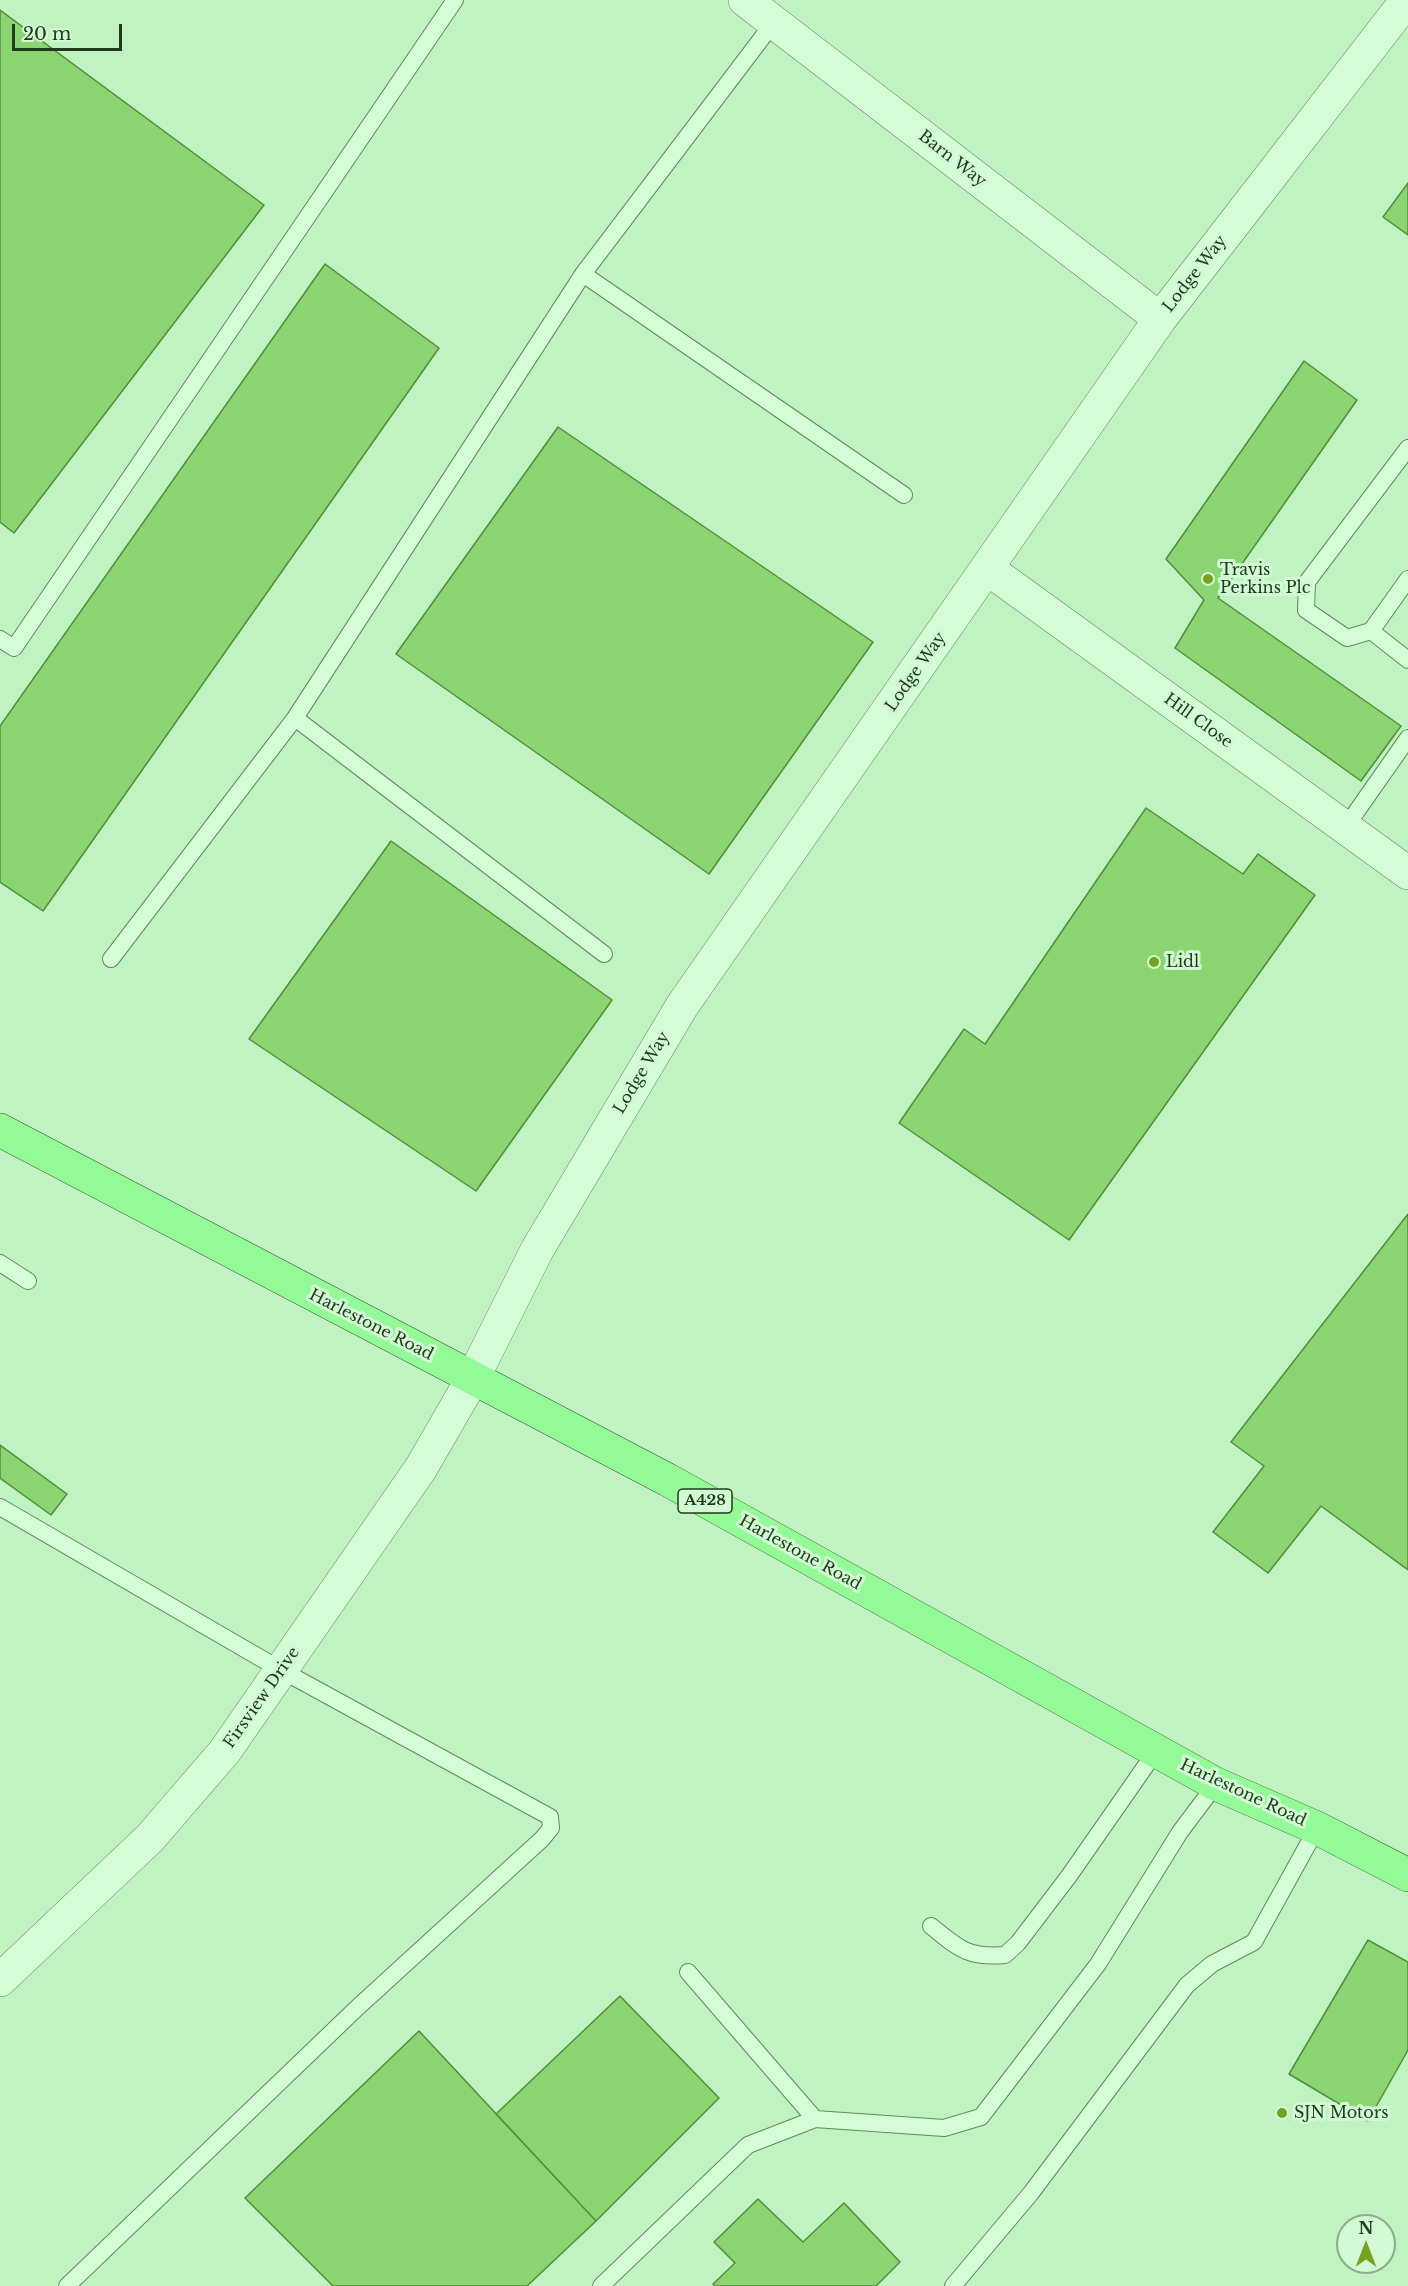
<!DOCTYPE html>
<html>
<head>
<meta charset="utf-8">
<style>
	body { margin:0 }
	#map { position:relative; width:1408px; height:2286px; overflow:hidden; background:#c0f2c2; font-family:"Libre Baskerville",serif }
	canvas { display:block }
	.north { position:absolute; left:1336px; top:2214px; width:60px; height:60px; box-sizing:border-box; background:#d1f9d3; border:2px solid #8bad8a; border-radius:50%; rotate:0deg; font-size:16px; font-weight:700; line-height:24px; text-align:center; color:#213b1c }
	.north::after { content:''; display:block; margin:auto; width:21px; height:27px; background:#76a220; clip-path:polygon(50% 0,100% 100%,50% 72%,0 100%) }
	.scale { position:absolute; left:12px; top:24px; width:110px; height:27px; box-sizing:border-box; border:3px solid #213b1c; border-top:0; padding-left:8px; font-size:18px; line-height:21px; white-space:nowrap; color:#213b1c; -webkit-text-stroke:4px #d1f9d3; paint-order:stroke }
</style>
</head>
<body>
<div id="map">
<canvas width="1408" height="2286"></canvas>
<div class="north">N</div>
<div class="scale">20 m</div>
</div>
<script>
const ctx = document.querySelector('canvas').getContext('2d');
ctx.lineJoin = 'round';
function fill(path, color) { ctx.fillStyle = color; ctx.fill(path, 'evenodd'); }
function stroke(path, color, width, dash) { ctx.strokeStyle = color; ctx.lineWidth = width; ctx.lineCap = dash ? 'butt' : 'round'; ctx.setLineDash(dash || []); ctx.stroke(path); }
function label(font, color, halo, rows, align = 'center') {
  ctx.font = font + ' "Libre Baskerville",serif'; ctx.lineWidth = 6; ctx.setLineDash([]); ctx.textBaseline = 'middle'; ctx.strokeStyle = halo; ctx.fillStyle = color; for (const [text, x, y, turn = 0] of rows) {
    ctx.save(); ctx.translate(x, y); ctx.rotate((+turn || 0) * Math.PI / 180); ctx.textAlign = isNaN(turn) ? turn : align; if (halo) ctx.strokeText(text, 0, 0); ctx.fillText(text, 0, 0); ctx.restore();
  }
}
const building = new Path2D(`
	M 0,10 L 264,205 L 14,533 L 0,522 Z
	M 1408,183 L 1408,235 L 1383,217 Z
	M 325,264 L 439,348 L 43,911 L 0,882 L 0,726 Z
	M 1304,361 L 1357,400 L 1218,598 L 1401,726 L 1361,781 L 1175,648 L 1204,600 L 1166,559 Z
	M 558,427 L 873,642 L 709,874 L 396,654 Z
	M 1146,808 L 1243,874 L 1258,854 L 1315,895 L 1069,1240 L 899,1123 L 964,1029 L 985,1044 Z
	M 391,841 L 612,1000 L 476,1191 L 249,1039 Z
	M 1408,1214 L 1408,1570 L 1321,1506 L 1268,1573 L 1213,1532 L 1264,1466 L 1231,1442 Z
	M 0,1445 L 67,1494 L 51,1515 L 0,1478 Z
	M 1368,1940 L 1408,1962 L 1408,2050 L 1368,2121 L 1289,2074 Z
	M 620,1996 L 719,2098 L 596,2221 L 496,2114 Z
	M 419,2031 L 596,2221 L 527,2286 L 333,2286 L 245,2198 Z
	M 758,2199 L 803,2242 L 844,2203 L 900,2262 L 876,2286 L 715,2286 L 713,2284 L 735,2263 L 714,2242 Z`);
fill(building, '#8ad472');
stroke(building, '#508f3a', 1.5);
const lane = new Path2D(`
	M 583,274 L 904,495
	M 1408,448 L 1307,582 L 1306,610 L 1347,638 L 1371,631 L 1408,579
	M 1371,631 L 1408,660
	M 0,639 L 14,648 L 455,0
	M 1345,828 L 1408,738
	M 604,954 L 295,718 L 583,274 L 774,22
	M 111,959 L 295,718
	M 0,1263 L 28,1281
	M 0,1507 L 281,1670 L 550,1817 L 551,1828 L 542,1839 L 358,2007 L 67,2286
	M 931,1926 C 959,1949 968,1958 1005,1955 L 1018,1943 L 1069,1876 L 1156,1751
	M 688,1972 L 815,2119
	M 601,2286 L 748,2145 L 815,2119 L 944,2128 L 981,2117 L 1098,1964 L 1180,1832 L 1216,1784
	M 953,2286 L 1031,2193 L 1187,1985 L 1212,1964 L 1254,1942 L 1317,1828`);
const street = new Path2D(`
	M 745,0 L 1160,319
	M 988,569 L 1408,873
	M 0,1980 L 150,1838 L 225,1751 L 421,1468 L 474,1376 L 537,1250 L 682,1006 L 1160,319 L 1407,0`);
const primary = new Path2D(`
	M 0,1130 L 668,1480 L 1216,1784 L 1317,1828 L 1408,1875`);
stroke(lane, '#5d8d56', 18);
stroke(street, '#5d8d56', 34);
stroke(primary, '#345a2b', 34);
stroke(lane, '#d4fcd6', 16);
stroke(street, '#d4fcd6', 33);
stroke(primary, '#94f997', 33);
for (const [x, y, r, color] of [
	[1208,579,6,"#76a220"],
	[1154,962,6,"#76a220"],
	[1282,2113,6,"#76a220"]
]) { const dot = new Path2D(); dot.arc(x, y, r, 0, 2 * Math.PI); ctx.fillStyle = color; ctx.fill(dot); stroke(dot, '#d1f9d3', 2); }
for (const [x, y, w] of [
	[705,1501,54]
]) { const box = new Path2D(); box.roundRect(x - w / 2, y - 12, w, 24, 4.5); ctx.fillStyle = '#d1f9d3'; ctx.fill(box); stroke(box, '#213b1c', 1.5); }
label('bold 15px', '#213b1c', null, [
	["A428",705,1501]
]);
label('16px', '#213b1c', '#d1f9d3', [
	["Barn Way",952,159,38],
	["Lodge Way",1195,274,-52],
	["Lodge Way",916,672,-55],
	["Hill Close",1198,721,36],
	["Lodge Way",642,1073,-59],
	["Harlestone Road",371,1325,27],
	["Harlestone Road",800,1553,29],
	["Firsview Drive",262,1698,-55],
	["Harlestone Road",1243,1793,25]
]);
label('16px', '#213b1c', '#d1f9d3', [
	["Travis",1220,570],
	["Perkins Plc",1220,588],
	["Lidl",1166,962],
	["SJN Motors",1294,2113]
], 'left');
</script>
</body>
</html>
